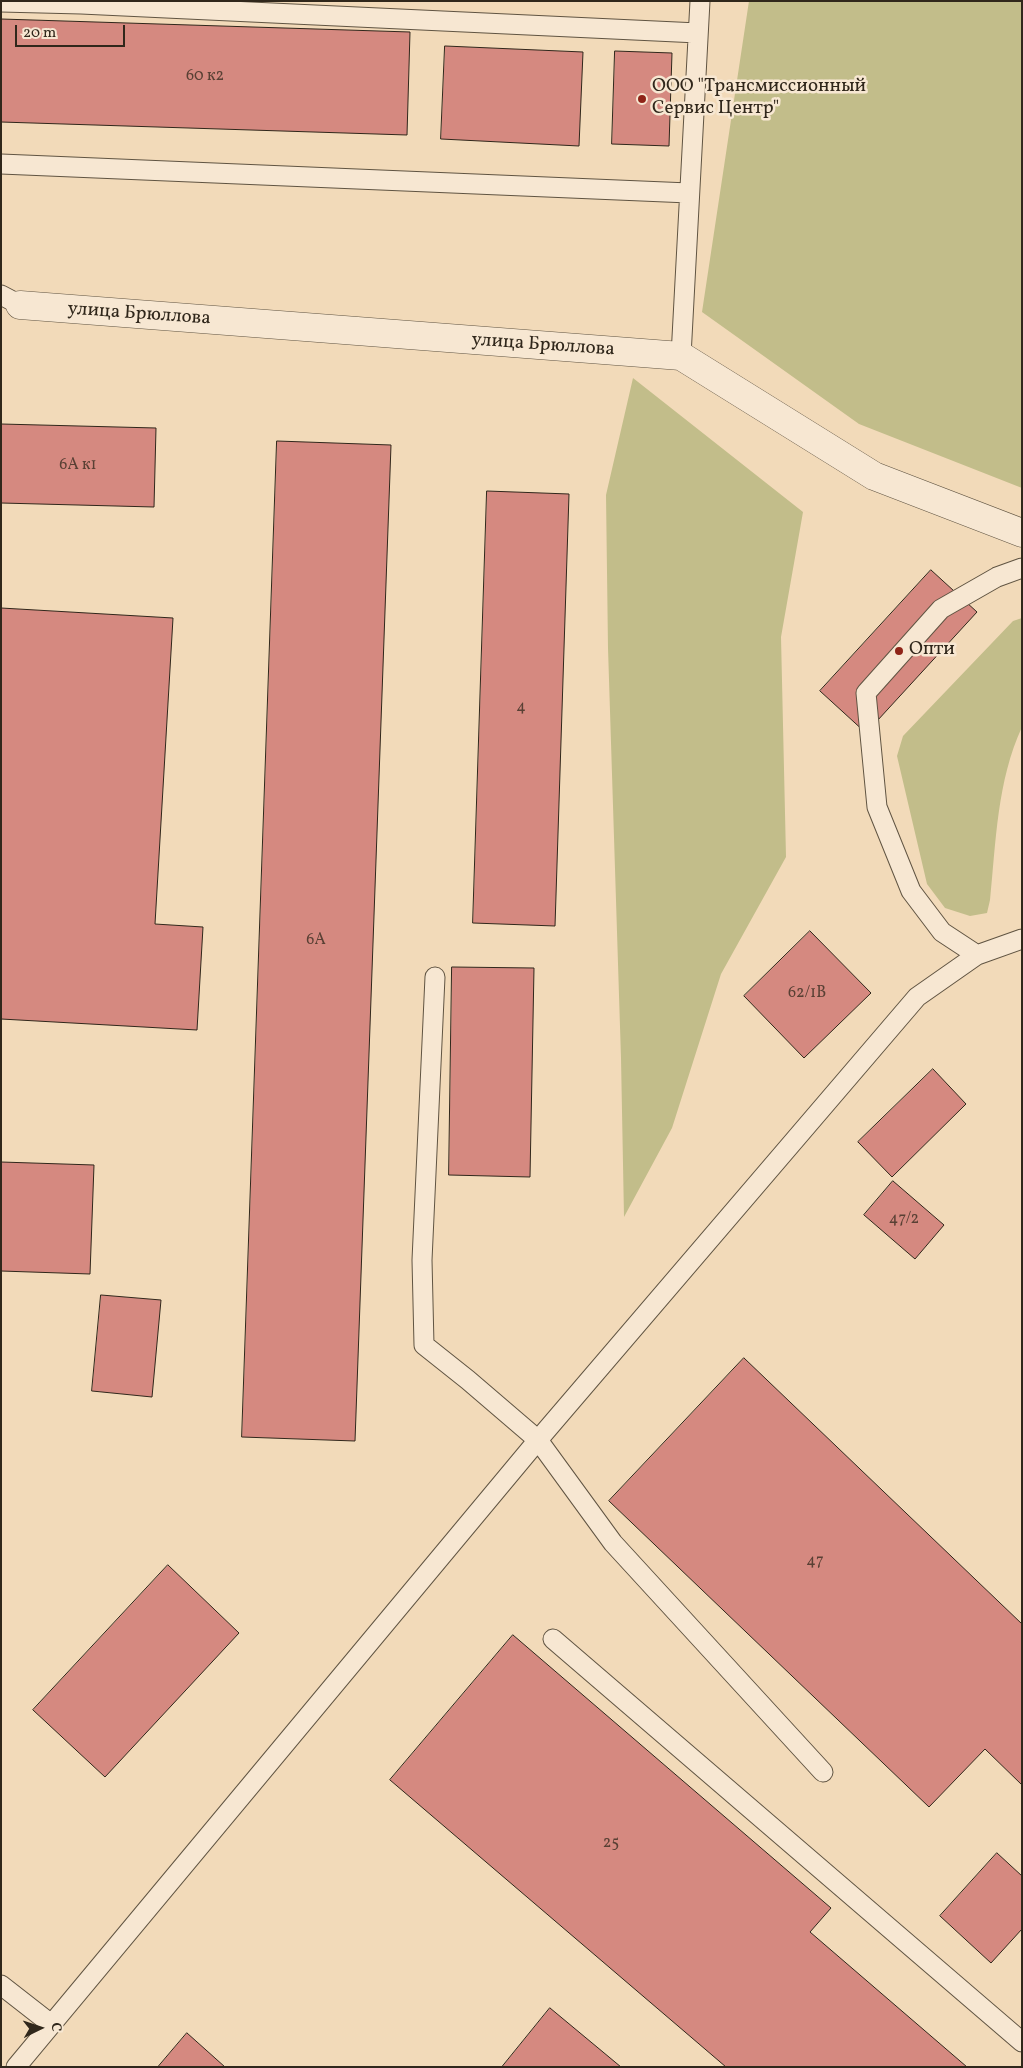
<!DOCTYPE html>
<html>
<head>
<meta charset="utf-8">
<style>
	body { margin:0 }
	#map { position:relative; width:1023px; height:2068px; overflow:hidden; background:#f2dab9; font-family:Vollkorn,serif }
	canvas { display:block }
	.frame { position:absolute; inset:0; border:2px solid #30271b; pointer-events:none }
	.north { position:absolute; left:15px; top:2003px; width:50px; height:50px; -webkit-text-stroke:4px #f7e7d2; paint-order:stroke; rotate:86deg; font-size:14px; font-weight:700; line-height:20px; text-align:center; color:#30271b }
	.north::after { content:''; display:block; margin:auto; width:18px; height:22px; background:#30271b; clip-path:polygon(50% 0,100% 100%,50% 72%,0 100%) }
	.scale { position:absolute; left:15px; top:25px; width:110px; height:22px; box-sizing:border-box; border:2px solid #30271b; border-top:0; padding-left:6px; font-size:15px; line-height:18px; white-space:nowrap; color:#30271b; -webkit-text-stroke:4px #f7e7d2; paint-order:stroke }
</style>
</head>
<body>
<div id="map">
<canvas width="1023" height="2068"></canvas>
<div class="frame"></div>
<div class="north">С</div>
<div class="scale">20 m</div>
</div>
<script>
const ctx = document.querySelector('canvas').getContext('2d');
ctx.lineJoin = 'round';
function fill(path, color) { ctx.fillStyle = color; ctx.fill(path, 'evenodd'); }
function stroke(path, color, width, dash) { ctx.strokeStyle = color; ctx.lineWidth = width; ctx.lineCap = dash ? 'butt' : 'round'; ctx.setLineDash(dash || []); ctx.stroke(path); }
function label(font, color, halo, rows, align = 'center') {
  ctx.font = font + ' Vollkorn,serif'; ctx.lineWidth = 5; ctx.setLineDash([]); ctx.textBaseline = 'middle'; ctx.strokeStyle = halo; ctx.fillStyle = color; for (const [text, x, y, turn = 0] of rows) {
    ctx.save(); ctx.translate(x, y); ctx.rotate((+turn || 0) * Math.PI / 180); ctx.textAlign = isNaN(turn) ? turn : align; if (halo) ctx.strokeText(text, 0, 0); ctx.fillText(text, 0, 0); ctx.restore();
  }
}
fill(new Path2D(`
	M 749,1 L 1022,1 L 1022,488 L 859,424 L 702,312 Z
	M 633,378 L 803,512 L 781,637 L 786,857 L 721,974 L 672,1128 L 624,1217 L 621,1058 L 608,648 L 606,495 Z
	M 1022,618 L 1022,727 C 997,781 996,842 990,900 L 987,913 L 970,916 L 945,908 L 927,884 L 897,756 L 903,736 L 1013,621 Z`), '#c2bd8a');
const building = new Path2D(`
	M 1,19 L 410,32 L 407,135 L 1,122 Z
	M 445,46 L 583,52 L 579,146 L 441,139 Z
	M 615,51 L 672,53 L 669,146 L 612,144 Z
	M 1,424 L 156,428 L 154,507 L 1,503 Z
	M 277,441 L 391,445 L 355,1441 L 242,1437 Z
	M 487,491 L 569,494 L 555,926 L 473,923 Z
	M 931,570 L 977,612 L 866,733 L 820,691 Z
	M 1,608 L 173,618 L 155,924 L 203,927 L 197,1030 L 1,1019 Z
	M 810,931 L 871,993 L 804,1058 L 744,996 Z
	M 452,967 L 534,968 L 530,1177 L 449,1175 Z
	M 933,1069 L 966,1104 L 892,1177 L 858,1142 Z
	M 1,1162 L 94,1165 L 90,1274 L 1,1271 Z
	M 893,1181 L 944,1225 L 915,1259 L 864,1215 Z
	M 101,1295 L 161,1300 L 152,1397 L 92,1391 Z
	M 744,1358 L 1022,1624 L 1022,1785 L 985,1749 L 929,1807 L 609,1501 Z
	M 168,1565 L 239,1633 L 105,1777 L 33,1710 Z
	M 513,1635 L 831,1908 L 810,1932 L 967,2067 L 726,2067 L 390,1780 Z
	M 997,1853 L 1022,1876 L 1022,1929 L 991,1963 L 940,1916 Z
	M 550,2008 L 621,2067 L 502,2067 Z
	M 187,2033 L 225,2067 L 158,2067 Z`);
fill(building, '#d58980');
stroke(building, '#30271b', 1);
const lane = new Path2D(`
	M 1,2 L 81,4 L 698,33
	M 1,164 L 689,193
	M 1,295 L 20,305
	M 681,356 L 700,1
	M 977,955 L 942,932 L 911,891 L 877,807 L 866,693 L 941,609 L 997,577 L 1022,568
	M 435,977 L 422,1260 L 424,1345 L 468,1380 L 538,1440 L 613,1543 L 823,1772
	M 553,1639 L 1022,2042
	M 1,1985 L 51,2024
	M 16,2067 L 538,1440 L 917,997 L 977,955 L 1022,939`);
const street = new Path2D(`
	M 20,305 L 681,356 L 874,476 L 1022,533`);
stroke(lane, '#605442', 21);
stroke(street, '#605442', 29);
stroke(lane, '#f7e7d2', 19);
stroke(street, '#f7e7d2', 28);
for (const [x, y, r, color] of [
	[642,99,5,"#8f2418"],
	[899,651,5,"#8f2418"]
]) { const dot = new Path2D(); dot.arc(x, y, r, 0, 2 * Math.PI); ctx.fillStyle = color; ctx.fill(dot); stroke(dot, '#f7e7d2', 2); }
label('16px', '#594034', null, [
	["60 к2",205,77],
	["6А к1",78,466],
	["4",521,708],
	["6А",316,941],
	["62/1В",807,994],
	["47/2",904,1220],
	["47",815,1562],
	["25",611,1844]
]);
label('19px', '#30271b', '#f7e7d2', [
	["ООО \"Трансмиссионный",652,88],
	["Сервис Центр\"",652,110],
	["Опти",909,651]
], 'left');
label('19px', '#30271b', '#f7e7d2', [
	["улица Брюллова",139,315,4],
	["улица Брюллова",543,346,4]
]);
</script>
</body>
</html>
